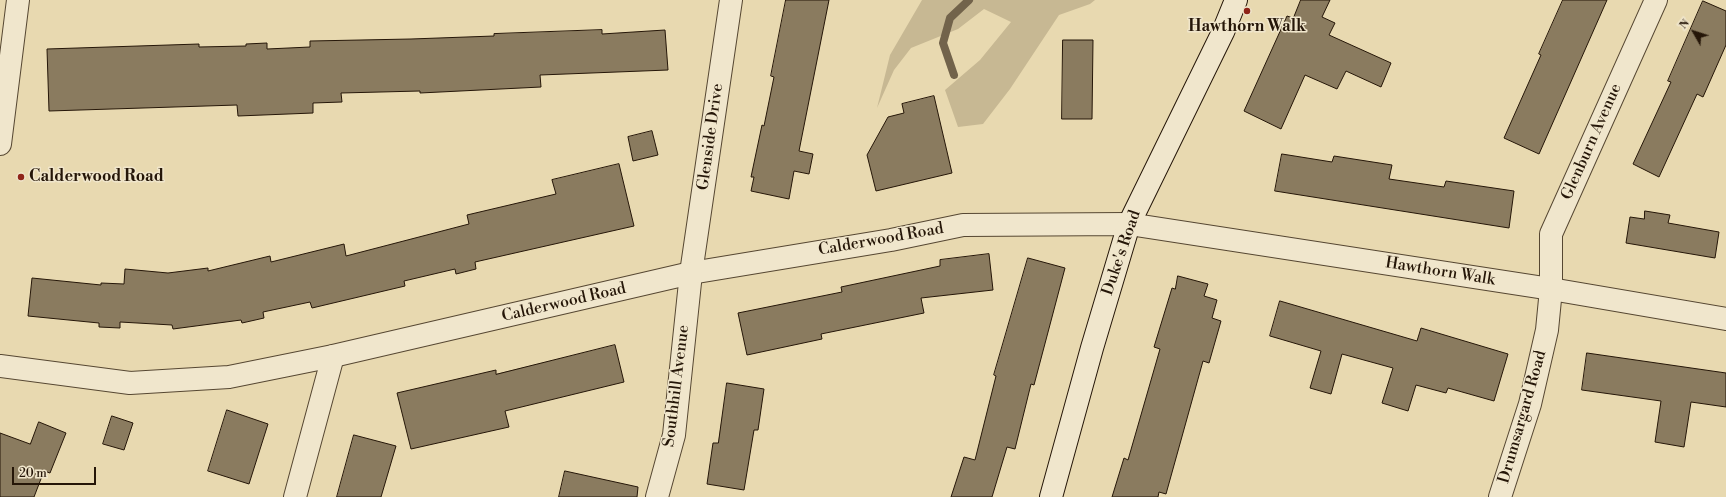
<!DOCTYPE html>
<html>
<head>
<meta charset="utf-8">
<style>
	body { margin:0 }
	#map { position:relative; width:1726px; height:497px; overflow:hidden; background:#e8d9b0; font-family:"Libre Bodoni",serif }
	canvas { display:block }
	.north { position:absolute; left:1674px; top:12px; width:40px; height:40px; -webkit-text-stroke:3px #f0e6cc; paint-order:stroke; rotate:309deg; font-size:11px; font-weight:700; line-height:16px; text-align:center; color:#251608 }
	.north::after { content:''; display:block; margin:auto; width:14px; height:18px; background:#251608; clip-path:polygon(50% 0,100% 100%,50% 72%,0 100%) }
	.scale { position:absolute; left:12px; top:467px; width:84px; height:18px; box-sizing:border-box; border:2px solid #251608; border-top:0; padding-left:5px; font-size:12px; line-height:14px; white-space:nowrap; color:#251608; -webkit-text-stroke:3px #f0e6cc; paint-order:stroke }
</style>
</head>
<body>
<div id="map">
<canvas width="1726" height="497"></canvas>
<div class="north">N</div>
<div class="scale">20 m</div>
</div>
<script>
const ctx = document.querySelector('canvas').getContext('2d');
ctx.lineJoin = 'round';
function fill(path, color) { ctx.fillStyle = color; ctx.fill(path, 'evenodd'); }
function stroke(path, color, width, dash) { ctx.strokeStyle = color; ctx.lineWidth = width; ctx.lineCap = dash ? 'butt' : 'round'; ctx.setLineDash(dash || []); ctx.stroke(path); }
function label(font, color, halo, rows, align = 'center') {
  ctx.font = font + ' "Libre Bodoni",serif'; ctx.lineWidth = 3; ctx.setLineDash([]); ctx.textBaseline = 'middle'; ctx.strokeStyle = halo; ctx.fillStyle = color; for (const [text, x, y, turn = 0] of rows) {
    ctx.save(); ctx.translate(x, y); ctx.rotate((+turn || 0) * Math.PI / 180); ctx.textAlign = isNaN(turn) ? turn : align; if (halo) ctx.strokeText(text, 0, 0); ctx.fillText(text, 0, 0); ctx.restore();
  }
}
fill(new Path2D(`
	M 922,0 L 1095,0 L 1090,4 L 1059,15 L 1010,89 L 983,124 L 958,127 L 945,90 L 980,60 L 1011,22 L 984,9 L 958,29 L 911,48 L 894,70 L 877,108 L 890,55 Z`), '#c7b893');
stroke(new Path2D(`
	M 954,75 L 943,43 L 950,18 L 969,0`), '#72634b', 8);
const building = new Path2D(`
	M 786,0 L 829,0 L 799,151 L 813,154 L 809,174 L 794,171 L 789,199 L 751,191 L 754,177 L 751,177 L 762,125 L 764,126 L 774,77 L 771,76 Z
	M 1301,0 L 1330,0 L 1322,17 L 1335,23 L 1329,35 L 1391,63 L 1381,87 L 1346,71 L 1337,89 L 1305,75 L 1281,129 L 1244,111 L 1287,16 L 1293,18 Z
	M 1563,0 L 1607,0 L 1539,154 L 1504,138 L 1541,55 L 1539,54 Z
	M 1703,1 L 1726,11 L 1726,45 L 1703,97 L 1697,94 L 1659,177 L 1633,164 L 1671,82 L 1668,81 Z
	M 602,30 L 602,34 L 665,30 L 668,70 L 540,75 L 541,87 L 420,93 L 420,91 L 341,93 L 342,102 L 313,103 L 313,113 L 238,116 L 237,105 L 49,111 L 47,49 L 199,44 L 199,47 L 246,46 L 246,44 L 267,43 L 267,49 L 310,47 L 310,41 L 411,39 L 494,36 L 494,34 Z
	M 1063,40 L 1093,40 L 1092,119 L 1062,119 Z
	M 934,96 L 952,173 L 876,191 L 867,155 L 888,117 L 904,113 L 902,104 Z
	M 652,131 L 658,155 L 633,161 L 628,137 Z
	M 1282,154 L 1332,162 L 1334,156 L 1392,165 L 1389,179 L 1444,187 L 1446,181 L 1514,191 L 1509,228 L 1275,191 Z
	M 619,164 L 634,226 L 475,262 L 476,269 L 456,274 L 455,269 L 404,281 L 405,286 L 312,308 L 310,302 L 263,312 L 264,318 L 242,323 L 241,320 L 173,329 L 172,325 L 120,322 L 120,328 L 99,327 L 99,323 L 28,316 L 32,278 L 101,285 L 101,283 L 124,284 L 125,269 L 168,273 L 208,268 L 208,271 L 270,256 L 271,262 L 344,244 L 346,256 L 469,224 L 467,215 L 556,194 L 552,180 Z
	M 1645,211 L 1670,215 L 1668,223 L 1719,232 L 1715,258 L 1626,243 L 1630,217 L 1644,219 Z
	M 989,254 L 993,290 L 921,298 L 924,313 L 821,334 L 822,339 L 747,355 L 738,313 L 842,292 L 841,287 L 940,266 L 940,260 Z
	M 1028,258 L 1065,268 L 1034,385 L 1031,384 L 1015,449 L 1007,447 L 992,497 L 951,497 L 964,457 L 975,460 L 996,376 L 994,375 Z
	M 1178,276 L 1208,284 L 1204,296 L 1217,300 L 1212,318 L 1221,321 L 1209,363 L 1203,361 L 1166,494 L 1159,492 L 1158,497 L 1112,497 L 1124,458 L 1128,460 L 1160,349 L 1154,347 L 1172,288 L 1175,289 Z
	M 1280,301 L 1417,341 L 1421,328 L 1508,354 L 1494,401 L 1448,388 L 1446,393 L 1416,385 L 1408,411 L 1382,403 L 1393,368 L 1342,354 L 1331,394 L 1310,388 L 1321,351 L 1270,336 Z
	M 615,345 L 624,382 L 505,411 L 509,427 L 411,449 L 397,393 L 496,370 L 496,374 Z
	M 1587,353 L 1726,373 L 1726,407 L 1691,402 L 1684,447 L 1655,442 L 1661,401 L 1582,390 Z
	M 727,383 L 764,389 L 758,430 L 754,430 L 744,490 L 707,484 L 713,443 L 718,443 Z
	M 227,410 L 268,424 L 249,484 L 208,471 Z
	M 112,416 L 133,423 L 124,450 L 103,444 Z
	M 39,422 L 66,433 L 50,473 L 44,471 L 34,497 L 0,497 L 0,433 L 30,444 Z
	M 354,435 L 396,446 L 381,497 L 337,497 Z
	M 565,471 L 638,487 L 637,497 L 559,497 Z`);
fill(building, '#8a7b5f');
stroke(building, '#251608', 1);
const minor = new Path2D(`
	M 0,144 L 18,0
	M 295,497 L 333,356
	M 657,497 L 674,435 L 691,273 L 731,0
	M 1500,497 L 1530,404 L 1547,330 L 1551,289 L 1551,234 L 1656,0`);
const tertiary = new Path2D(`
	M 0,366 L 130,383 L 229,377 L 333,356 L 691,273 L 891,240 L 963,225 L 1129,224 L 1551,289 L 1726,319`);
const secondary = new Path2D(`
	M 1051,497 L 1092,348 L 1129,224 L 1223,32 L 1236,0`);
stroke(minor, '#564732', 24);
stroke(tertiary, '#564732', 24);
stroke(secondary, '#251608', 24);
stroke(minor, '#f0e6cc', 22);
stroke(tertiary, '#f0e6cc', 22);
stroke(secondary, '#f0e6cc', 22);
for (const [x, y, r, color] of [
	[1247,11,4,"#8f2418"],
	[21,177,4,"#8f2418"]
]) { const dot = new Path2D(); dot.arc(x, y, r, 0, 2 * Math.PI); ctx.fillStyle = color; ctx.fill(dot); stroke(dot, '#f0e6cc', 1.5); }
label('bold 16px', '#251608', '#f0e6cc', [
	["Hawthorn Walk",1247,27],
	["Calderwood Road",29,177,"left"]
]);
label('16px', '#251608', '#f0e6cc', [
	["Glenside Drive",711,137,-82],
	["Glenburn Avenue",1592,142,-66],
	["Calderwood Road",881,240,-10],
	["Duke's Road",1122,253,-71],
	["Hawthorn Walk",1440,272,9],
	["Calderwood Road",564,303,-13],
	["Southhill Avenue",677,386,-83],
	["Drumsargard Road",1523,417,-74]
]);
</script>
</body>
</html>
